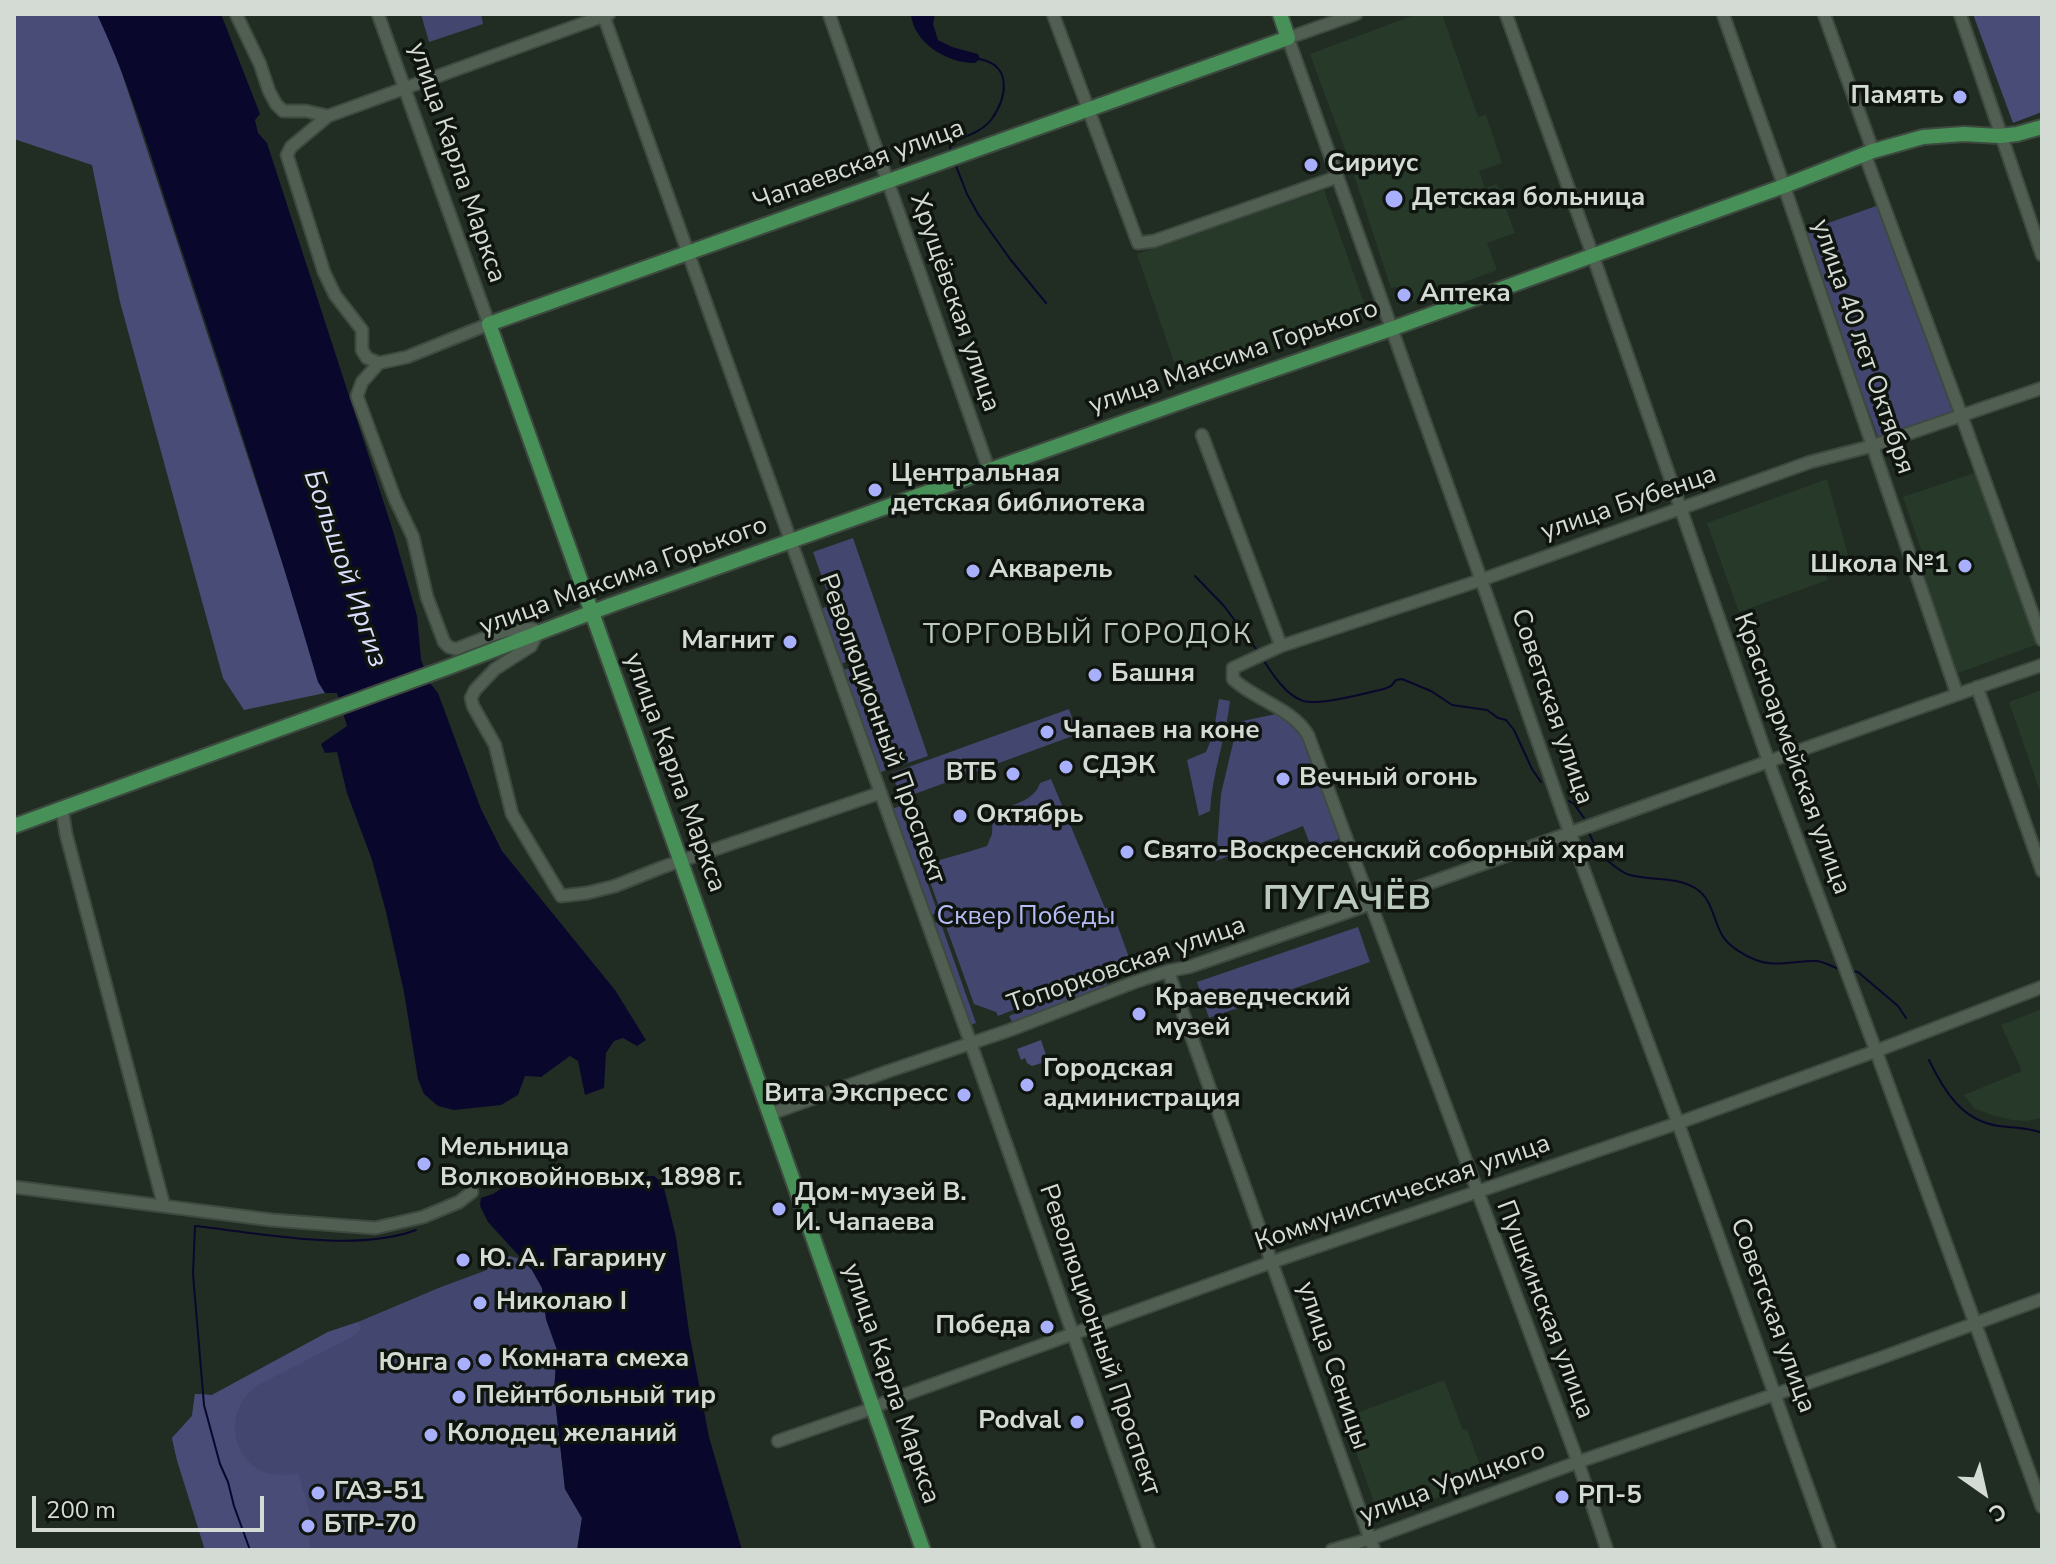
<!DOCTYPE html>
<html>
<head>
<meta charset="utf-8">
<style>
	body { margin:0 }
	#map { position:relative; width:2056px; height:1564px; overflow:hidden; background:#212d23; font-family:"Nunito Sans",sans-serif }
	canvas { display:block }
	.frame { position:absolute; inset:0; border:16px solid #d3dbd4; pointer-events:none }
	.north { position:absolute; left:1944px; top:1452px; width:80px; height:80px; -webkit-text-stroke:6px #0f140f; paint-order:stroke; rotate:146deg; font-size:22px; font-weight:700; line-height:32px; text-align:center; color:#d3dbd4 }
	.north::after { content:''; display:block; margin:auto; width:28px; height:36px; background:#d3dbd4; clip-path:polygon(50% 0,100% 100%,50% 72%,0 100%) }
	.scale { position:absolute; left:32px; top:1496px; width:232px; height:36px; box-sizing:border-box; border:4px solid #d3dbd4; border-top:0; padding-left:10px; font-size:24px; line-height:28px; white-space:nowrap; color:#d3dbd4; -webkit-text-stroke:6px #0f140f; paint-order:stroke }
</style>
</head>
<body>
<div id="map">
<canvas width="2056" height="1564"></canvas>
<div class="frame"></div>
<div class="north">С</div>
<div class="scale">200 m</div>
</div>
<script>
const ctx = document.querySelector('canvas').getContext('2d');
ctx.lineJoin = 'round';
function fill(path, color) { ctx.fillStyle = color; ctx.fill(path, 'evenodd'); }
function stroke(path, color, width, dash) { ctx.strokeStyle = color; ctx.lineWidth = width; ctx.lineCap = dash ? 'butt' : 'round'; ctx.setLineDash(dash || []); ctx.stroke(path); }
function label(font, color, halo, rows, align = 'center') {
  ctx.font = font + ' "Nunito Sans",sans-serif'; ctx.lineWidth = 7; ctx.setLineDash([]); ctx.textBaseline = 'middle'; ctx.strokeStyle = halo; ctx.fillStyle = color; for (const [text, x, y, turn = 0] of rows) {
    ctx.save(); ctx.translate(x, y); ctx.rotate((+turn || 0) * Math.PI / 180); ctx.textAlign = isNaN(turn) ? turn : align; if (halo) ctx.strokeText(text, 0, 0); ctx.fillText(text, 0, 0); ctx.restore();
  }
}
fill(new Path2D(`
	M 1417,14 L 1442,14 L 1478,117 L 1486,115 L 1502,163 L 1479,171 L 1485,188 L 1497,184 L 1515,233 L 1487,243 L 1497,270 L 1403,305 L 1397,287 L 1391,288 L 1349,160 L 1310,54 Z
	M 1324,190 L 1369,317 L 1195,378 L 1183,363 L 1175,365 L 1137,254 Z
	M 1977,472 L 2038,644 L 1958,673 L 1917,558 L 1923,555 L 1903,497 Z
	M 1827,479 L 1848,555 L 1828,562 L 1825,565 L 1824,568 L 1828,580 L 1739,612 L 1707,523 Z
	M 2042,690 L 2042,797 L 2009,702 Z
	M 2042,1009 L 2042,1118 L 2027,1121 L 2012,1120 L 1991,1115 L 1974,1108 L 1964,1095 L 2022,1071 L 2001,1025 Z
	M 1444,1380 L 1463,1430 L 1467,1429 L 1485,1479 L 1380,1519 L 1344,1418 Z`), '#273929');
fill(new Path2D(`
	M 421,14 L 481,14 L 483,24 L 429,42 Z
	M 1879,205 L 1960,415 L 1880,442 L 1803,232 Z
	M 853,538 L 928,756 L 890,769 L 813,552 Z
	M 828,606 L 848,661 L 841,664 L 823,614 L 823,608 Z
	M 850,668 L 886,770 L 879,773 L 843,670 Z
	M 1219,699 L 1230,701 C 1226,738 1212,773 1210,811 L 1199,816 L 1187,760 L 1206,752 L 1213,735 Z
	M 1069,709 L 1078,734 L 901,799 L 892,773 Z
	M 1276,714 L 1301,731 L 1339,839 L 1312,849 L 1303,826 L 1216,861 L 1221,794 L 1238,722 Z
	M 1051,779 L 1105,908 L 1107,908 L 1109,914 L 1113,913 L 1131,963 L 998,1016 L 996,1012 L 974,1004 L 924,865 C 945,858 966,853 987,846 L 992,834 L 993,812 C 1010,805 1034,802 1040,783 Z
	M 900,806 L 938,913 L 931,915 L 892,809 Z
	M 940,921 L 976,1023 L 971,1025 L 934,923 Z
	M 1358,927 L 1370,962 L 1209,1018 L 1197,982 Z
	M 1105,979 L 1107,985 L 1012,1022 L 1009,1016 Z
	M 509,1256 L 521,1259 L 532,1270 L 542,1288 L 546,1319 L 557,1350 L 554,1391 L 565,1489 L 582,1518 L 577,1550 L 205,1550 L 177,1460 L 172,1438 L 192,1416 L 195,1394 L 212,1395 L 328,1332 L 358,1322 L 441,1287 L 487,1270 L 491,1263 Z`), '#434770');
fill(new Path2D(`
	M 14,14 L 97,14 L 117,58 L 325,693 L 244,710 L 223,678 L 120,302 L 92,165 L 14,139 Z
	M 1973,14 L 2042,14 L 2042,112 L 2013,123 Z
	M 1041,1040 L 1048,1061 L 1032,1066 L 1027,1063 L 1025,1058 L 1021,1060 L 1017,1049 Z
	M 358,1322 L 361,1330 L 350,1338 L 258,1385 C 211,1418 241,1489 298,1473 L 311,1516 L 309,1550 L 205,1550 L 177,1460 L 172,1438 L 192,1416 L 195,1394 L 212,1395 L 328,1332 Z`), '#484c77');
fill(new Path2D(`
	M 97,14 L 221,14 L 260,114 L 255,120 L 258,133 L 267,143 L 393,531 L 417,616 L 421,659 L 429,682 L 438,693 L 481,809 L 502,851 L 615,990 L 646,1040 L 637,1046 L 623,1038 L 614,1041 L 606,1053 L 604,1088 L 585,1095 L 578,1061 L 570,1056 L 541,1077 L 525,1076 L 518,1095 L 501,1105 L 454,1110 L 438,1106 L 424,1094 L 418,1079 L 404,992 L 386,912 L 372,860 L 347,793 L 337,752 L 325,753 L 321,744 L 347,726 L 337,693 L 325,693 L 318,682 C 276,538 230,396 183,254 C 156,173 133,91 97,14 Z
	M 911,14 L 935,14 L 933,24 L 938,40 L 952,47 L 978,54 L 980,59 L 975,63 C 949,64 913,43 911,14 Z
	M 654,1176 L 663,1184 L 676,1237 L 689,1332 L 709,1437 L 742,1550 L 577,1550 L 582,1518 L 565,1489 L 554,1391 L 557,1350 L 546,1319 L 542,1288 L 532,1270 L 488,1222 L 480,1206 L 481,1198 L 493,1194 L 511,1182 Z`), '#0a072d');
stroke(new Path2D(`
	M 950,149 L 951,143 C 964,137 983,131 991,120 C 1007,98 1013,65 979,59
	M 956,166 L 967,194 L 978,214 L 1010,259 L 1046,303
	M 1195,576 L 1224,606 L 1256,649
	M 1264,661 C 1273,675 1286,695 1303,701 C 1320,706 1365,693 1384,689 L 1391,686 L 1396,680 L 1402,679 L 1431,691 L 1452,705 L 1487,710 L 1498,718 L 1506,720 L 1514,730 L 1532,769 L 1541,782
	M 1569,801 L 1574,804 L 1584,818
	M 1589,833 C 1594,845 1599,853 1609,862 C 1616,867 1622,873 1630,875 C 1652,881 1675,876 1695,888 C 1712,898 1713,919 1722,935 C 1728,946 1745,956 1756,960 C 1776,968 1797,960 1817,961 C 1825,962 1832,967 1840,969
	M 1850,971 L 1858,972 L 1898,1006 L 1906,1018
	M 1929,1060 C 1944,1091 1962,1121 1999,1126 C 2014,1128 2027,1127 2042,1133
	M 250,1550 L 234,1506 L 228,1482 L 220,1464 L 204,1405 L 193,1274 L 195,1226 C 260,1233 354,1253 416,1230`), '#0a072d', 2);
const minor = new Path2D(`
	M 236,14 L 260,64 L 269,91 L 276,104 L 283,111 L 306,111 L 328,116
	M 378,14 L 489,324 L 407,357 L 379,363
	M 603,14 L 886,808 L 966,1030 L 1149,1550
	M 609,14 L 328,116 L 291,147 L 287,155 L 324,272 L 335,295 L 362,330 L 362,350 L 367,358 L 379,363 L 362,382 L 357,396 L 395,499 L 413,537 L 427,597 L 444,642 L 449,647 L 456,649 C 479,641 509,625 534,629 L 537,634 L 531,646 L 495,669 L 475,690 L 471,698 L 473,706 L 495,745 L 512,814 L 561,896 L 587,893 L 615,886 L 663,867 L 880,793
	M 829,14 L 989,470
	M 1053,14 L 1138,243 L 1154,241 L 1337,177
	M 1356,14 L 1288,38 L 1487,596 L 1563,814 L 1678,1123 L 1830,1550
	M 1506,14 L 1593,256 L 1774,777 L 1876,1051 L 2042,1507
	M 1723,14 L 1784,186 L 1957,694
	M 1824,14 L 1873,151
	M 1960,14 L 2042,255
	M 1865,155 L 1962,417 L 2042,640
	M 1202,435 L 1281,646
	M 1977,687 L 2042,871
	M 62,808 L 66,834 L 164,1206
	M 1168,971 L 1374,1550
	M 770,1114 L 886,1072 L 1010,1030 L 1132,983 L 1168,971 L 1189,967 C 1475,870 1757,763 2042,665
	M 14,1187 L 272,1220 L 375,1228 L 423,1217 L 459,1202 L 472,1192
	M 778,1441 L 862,1412 L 901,1396 L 1272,1262 L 1678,1123 L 1876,1051 L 2042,987
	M 1332,1550 L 1370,1539 L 1578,1462 L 1875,1360 L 2042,1299
	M 1607,1550 L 1578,1462 L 1308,735 C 1292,708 1255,700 1233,679 L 1233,668 L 1281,646 L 1481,580 L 1810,462 L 1872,446 L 2042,388`);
const major = new Path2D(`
	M 14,826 L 449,667 L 611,605 L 1206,393 L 1391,329 L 1784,186 L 1873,151 L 1923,137 L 1964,134 L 2000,136 L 2017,134 L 2042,127
	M 923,1550 L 681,862 L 489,324 L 1288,38 L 1280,14`);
stroke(minor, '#3e4940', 15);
stroke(major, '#3e4940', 18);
stroke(minor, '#515f53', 11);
stroke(major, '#479158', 14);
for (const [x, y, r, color] of [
	[1960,97,8,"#a8b0fc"],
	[1311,165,8,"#a8b0fc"],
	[1394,199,10,"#a8b0fc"],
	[1404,295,8,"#a8b0fc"],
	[875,490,8,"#a8b0fc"],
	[1965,566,8,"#a8b0fc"],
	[973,571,8,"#a8b0fc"],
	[790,642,8,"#a8b0fc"],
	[1095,675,8,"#a8b0fc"],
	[1047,732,8,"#a8b0fc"],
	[1066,767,8,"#a8b0fc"],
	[1013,774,8,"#a8b0fc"],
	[1283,779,8,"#a8b0fc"],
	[960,816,8,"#a8b0fc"],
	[1127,852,8,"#a8b0fc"],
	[1139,1014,8,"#a8b0fc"],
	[1027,1085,8,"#a8b0fc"],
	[964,1095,8,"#a8b0fc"],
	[424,1164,8,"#a8b0fc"],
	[779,1209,8,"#a8b0fc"],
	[463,1260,8,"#a8b0fc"],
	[480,1303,8,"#a8b0fc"],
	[1047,1327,8,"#a8b0fc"],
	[485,1360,8,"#a8b0fc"],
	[464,1364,8,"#a8b0fc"],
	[459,1397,8,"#a8b0fc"],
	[1077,1422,8,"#a8b0fc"],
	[431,1435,8,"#a8b0fc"],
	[318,1493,8,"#a8b0fc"],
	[1562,1497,8,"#a8b0fc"],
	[308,1526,8,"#a8b0fc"]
]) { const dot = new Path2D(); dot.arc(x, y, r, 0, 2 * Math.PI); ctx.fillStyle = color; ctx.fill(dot); stroke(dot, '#0f140f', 3); }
label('bold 26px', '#d3dbd4', '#0f140f', [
	["Память",1944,97,"right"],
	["Сириус",1327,165],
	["Детская больница",1412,199],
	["Аптека",1420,295],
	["Центральная",891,475],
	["детская библиотека",891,505],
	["Школа №1",1949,566,"right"],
	["Акварель",989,571],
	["Магнит",774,642,"right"],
	["Башня",1111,675],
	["Чапаев на коне",1063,732],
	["СДЭК",1082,767],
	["ВТБ",997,774,"right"],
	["Вечный огонь",1299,779],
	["Октябрь",976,816],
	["Свято-Воскресенский соборный храм",1143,852],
	["Краеведческий",1155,999],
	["музей",1155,1029],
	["Городская",1043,1070],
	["администрация",1043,1100],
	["Вита Экспресс",948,1095,"right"],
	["Мельница",440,1149],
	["Волковойновых, 1898 г.",440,1179],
	["Дом-музей В.",795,1194],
	["И. Чапаева",795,1224],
	["Ю. А. Гагарину",479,1260],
	["Николаю I",496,1303],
	["Победа",1031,1327,"right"],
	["Комната смеха",501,1360],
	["Юнга",448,1364,"right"],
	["Пейнтбольный тир",475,1397],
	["Podval",1061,1422,"right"],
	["Колодец желаний",447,1435],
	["ГАЗ-51",334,1493],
	["РП-5",1578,1497],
	["БТР-70",324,1526]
], 'left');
label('26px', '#d3dbd4', '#0f140f', [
	["улица Карла Маркса",456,163,71],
	["Чапаевская улица",859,166,-20],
	["Хрущёвская улица",954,303,71],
	["улица 40 лет Октября",1862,347,71],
	["улица Максима Горького",1234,358,-19],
	["улица Бубенца",1629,504,-19],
	["улица Максима Горького",624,577,-20],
	["Советская улица",1551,707,71],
	["Революционный Проспект",881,729,70],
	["Красноармейская улица",1791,754,70],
	["улица Карла Маркса",674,773,70],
	["Топорковская улица",1127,966,-19],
	["Коммунистическая улица",1403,1194,-19],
	["Пушкинская улица",1544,1310,69],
	["Советская улица",1772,1316,70],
	["Революционный Проспект",1099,1340,71],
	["улица Сеницы",1332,1366,71],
	["улица Карла Маркса",890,1384,71],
	["улица Урицкого",1453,1484,-20]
]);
label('26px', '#b5bcf6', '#0f140f', [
	["Сквер Победы",1026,918]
]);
label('italic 28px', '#dadefc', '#0f140f', [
	["Большой Иргиз",344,569,71]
]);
ctx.letterSpacing = '2px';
label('28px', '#bbcabc', '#0f140f', [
	["ТОРГОВЫЙ ГОРОДОК",1088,636]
]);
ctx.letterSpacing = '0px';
ctx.letterSpacing = '2px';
label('bold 34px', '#bbcabc', '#0f140f', [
	["ПУГАЧЁВ",1348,901]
]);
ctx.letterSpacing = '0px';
</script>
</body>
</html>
